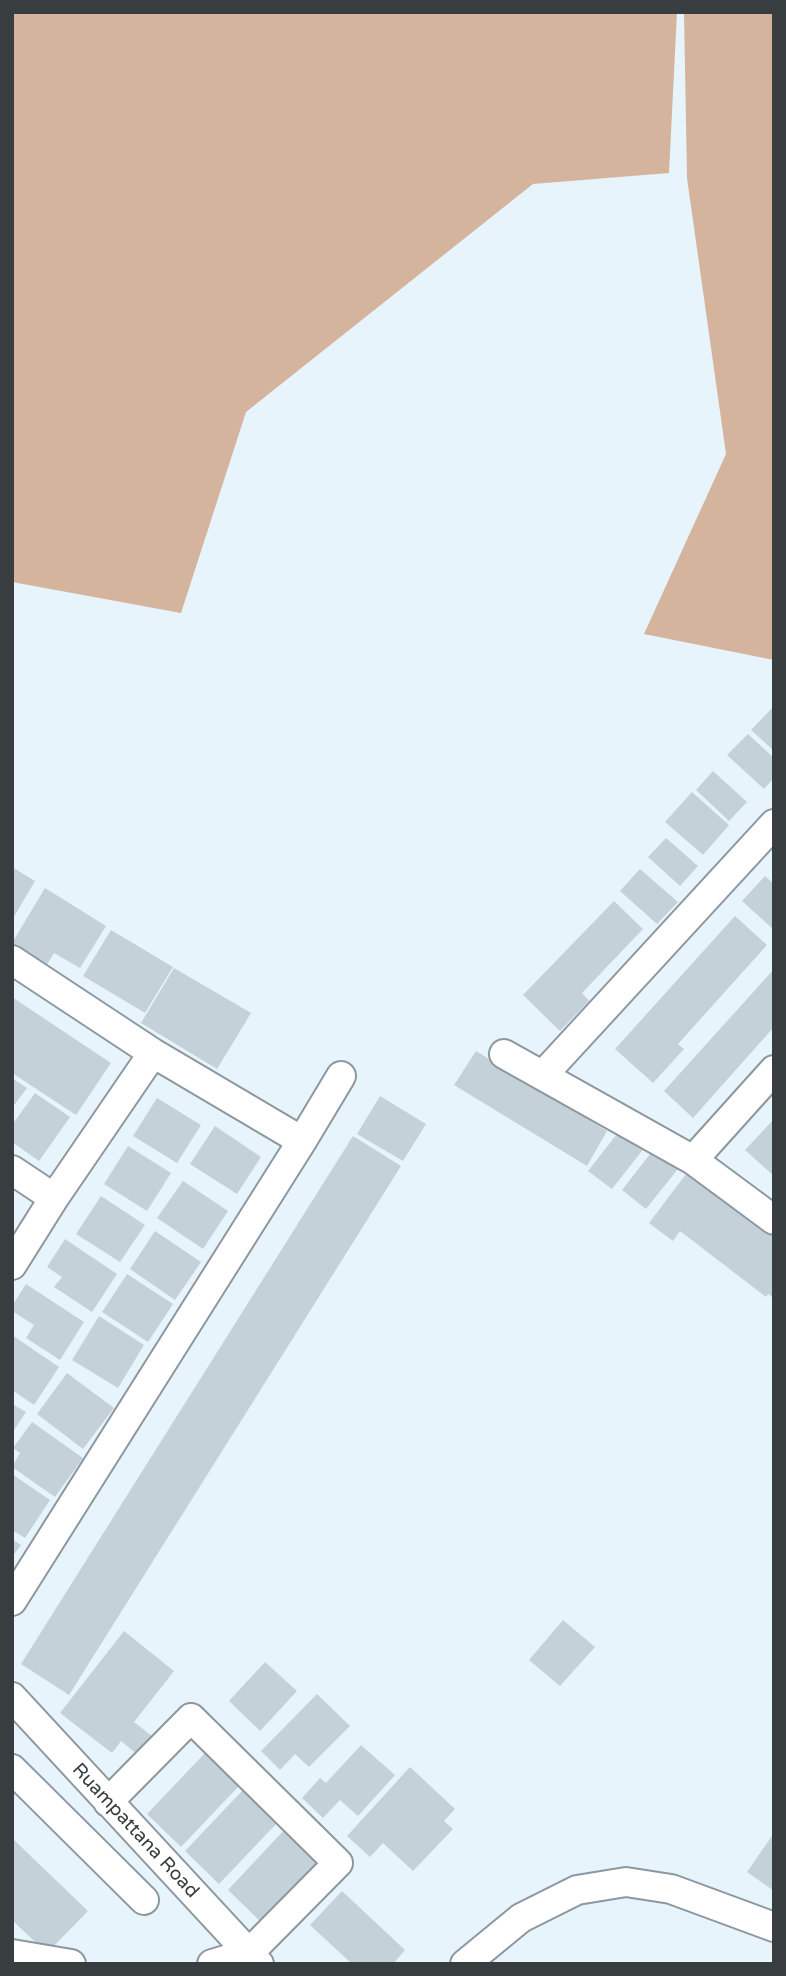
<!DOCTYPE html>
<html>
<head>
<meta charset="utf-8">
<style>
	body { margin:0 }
	#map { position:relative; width:786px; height:1976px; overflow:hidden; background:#e7f4fc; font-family:"Varela Round",sans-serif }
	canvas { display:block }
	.frame { position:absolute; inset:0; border:14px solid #383d40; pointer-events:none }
</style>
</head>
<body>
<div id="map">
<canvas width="786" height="1976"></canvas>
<div class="frame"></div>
</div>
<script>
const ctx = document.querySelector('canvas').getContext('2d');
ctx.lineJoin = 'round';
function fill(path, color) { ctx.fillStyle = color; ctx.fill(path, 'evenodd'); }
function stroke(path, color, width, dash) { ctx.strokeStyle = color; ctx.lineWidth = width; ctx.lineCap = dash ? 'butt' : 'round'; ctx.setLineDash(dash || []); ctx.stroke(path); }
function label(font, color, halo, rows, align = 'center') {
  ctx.font = font + ' "Varela Round",sans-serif'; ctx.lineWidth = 6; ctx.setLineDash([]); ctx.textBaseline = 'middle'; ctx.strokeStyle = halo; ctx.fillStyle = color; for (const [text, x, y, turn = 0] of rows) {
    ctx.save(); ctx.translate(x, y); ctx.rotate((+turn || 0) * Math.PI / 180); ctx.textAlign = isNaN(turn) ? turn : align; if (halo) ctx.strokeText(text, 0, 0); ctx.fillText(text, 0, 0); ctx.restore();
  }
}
fill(new Path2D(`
	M 12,12 L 677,12 L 669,173 L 533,184 L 246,412 L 181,613 L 12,582 Z
	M 684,12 L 774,12 L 774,660 L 644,634 L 726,454 L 687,178 Z`), '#d5b49e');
fill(new Path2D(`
	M 774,706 L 774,751 L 751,730 Z
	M 748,734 L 774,758 L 774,778 L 764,789 L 727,755 Z
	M 713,771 L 747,802 L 729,821 L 696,790 Z
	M 692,792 L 729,825 L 703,855 L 665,822 Z
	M 666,838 L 698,866 L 680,886 L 648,857 Z
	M 12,867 L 35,881 L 12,920 Z
	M 640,869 L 678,902 L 657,924 L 620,891 Z
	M 765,876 L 774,884 L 774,930 L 742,901 Z
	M 45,888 L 106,926 L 80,968 L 54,953 L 43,971 L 12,952 L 12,943 Z
	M 614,901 L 643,929 L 582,993 L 589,1001 L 560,1031 L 523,995 Z
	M 735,916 L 767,945 L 678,1044 L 684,1049 L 653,1083 L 615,1049 Z
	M 111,930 L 173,967 L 145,1013 L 83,976 Z
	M 174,968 L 251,1013 L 217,1069 L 141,1023 Z
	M 774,969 L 774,1027 L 693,1118 L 664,1091 Z
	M 12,997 L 111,1063 L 76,1115 L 12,1073 Z
	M 476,1051 L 607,1131 L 587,1166 L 454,1085 Z
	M 12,1078 L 27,1088 L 12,1108 Z
	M 35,1093 L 70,1117 L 39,1161 L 12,1142 L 12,1125 Z
	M 380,1096 L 426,1124 L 403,1161 L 357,1134 Z
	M 157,1098 L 201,1125 L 177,1163 L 133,1136 Z
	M 774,1119 L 774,1176 L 745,1150 Z
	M 624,1125 L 648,1143 L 612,1189 L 588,1171 Z
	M 215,1126 L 261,1157 L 237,1194 L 190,1164 Z
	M 353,1136 L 401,1166 L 69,1695 L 21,1664 Z
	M 657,1145 L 681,1165 L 646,1209 L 622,1190 Z
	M 128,1146 L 171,1173 L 147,1211 L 104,1184 Z
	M 692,1166 L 774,1229 L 774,1298 L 768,1294 L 766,1297 L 680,1231 L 673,1241 L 649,1223 Z
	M 183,1181 L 228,1211 L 203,1249 L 157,1218 Z
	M 101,1196 L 145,1225 L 120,1262 L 76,1234 Z
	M 155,1231 L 201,1262 L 175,1300 L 130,1269 Z
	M 65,1239 L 117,1274 L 92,1312 L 54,1287 L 62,1277 L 47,1267 Z
	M 127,1274 L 173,1304 L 148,1342 L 102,1312 Z
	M 26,1284 L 84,1322 L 60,1360 L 26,1338 L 34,1325 L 12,1311 L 12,1306 Z
	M 99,1316 L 144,1345 L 118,1388 L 72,1360 Z
	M 12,1335 L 59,1367 L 34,1405 L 12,1390 Z
	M 67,1373 L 114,1408 L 83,1449 L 37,1414 Z
	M 12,1404 L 26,1412 L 12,1433 Z
	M 32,1422 L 83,1458 L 55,1497 L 12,1467 L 20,1453 L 13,1448 Z
	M 12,1474 L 50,1500 L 25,1538 L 12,1530 Z
	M 12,1539 L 21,1545 L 12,1557 Z
	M 563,1620 L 595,1647 L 560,1686 L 529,1660 Z
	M 124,1631 L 174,1671 L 134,1722 L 153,1737 L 138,1755 L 121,1741 L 112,1753 L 60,1713 Z
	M 265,1662 L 297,1691 L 260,1731 L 229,1701 Z
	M 317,1694 L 350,1726 L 309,1767 L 295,1754 L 280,1770 L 261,1751 Z
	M 361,1745 L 395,1775 L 358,1816 L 340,1800 L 323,1818 L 302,1798 L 320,1778 L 326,1783 Z
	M 205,1753 L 239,1786 L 181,1847 L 147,1814 Z
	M 410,1767 L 455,1809 L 444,1821 L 453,1829 L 413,1871 L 383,1843 L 370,1857 L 347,1836 Z
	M 243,1790 L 277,1823 L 219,1884 L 185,1851 Z
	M 285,1829 L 320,1862 L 262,1923 L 228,1890 Z
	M 774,1833 L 774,1891 L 747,1872 Z
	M 12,1838 L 88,1911 L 47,1953 L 12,1920 Z
	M 342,1891 L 405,1950 L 393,1964 L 352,1964 L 310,1925 Z`), '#c5d1d9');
const minor = new Path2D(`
	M 12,960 L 153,1053 L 302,1141
	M 504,1054 L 693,1160 L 774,1220
	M 543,1075 L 774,824
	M 693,1160 L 774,1070
	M 12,1170 L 54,1198
	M 12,1265 L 54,1198 L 153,1053
	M 12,1601 L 302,1141 L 341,1076
	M 12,1697 L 259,1964
	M 12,1769 L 144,1900
	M 108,1802 L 191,1718 L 338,1863 L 249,1953 L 212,1964
	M 12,1954 L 71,1964
	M 465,1964 L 521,1918 L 577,1890 L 626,1882 L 671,1889 L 774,1927`);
stroke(minor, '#8c979f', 32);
stroke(minor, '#fff', 28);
label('19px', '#383d40', '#fff', [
	["Ruampattana Road",135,1831,47]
]);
</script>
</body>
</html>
